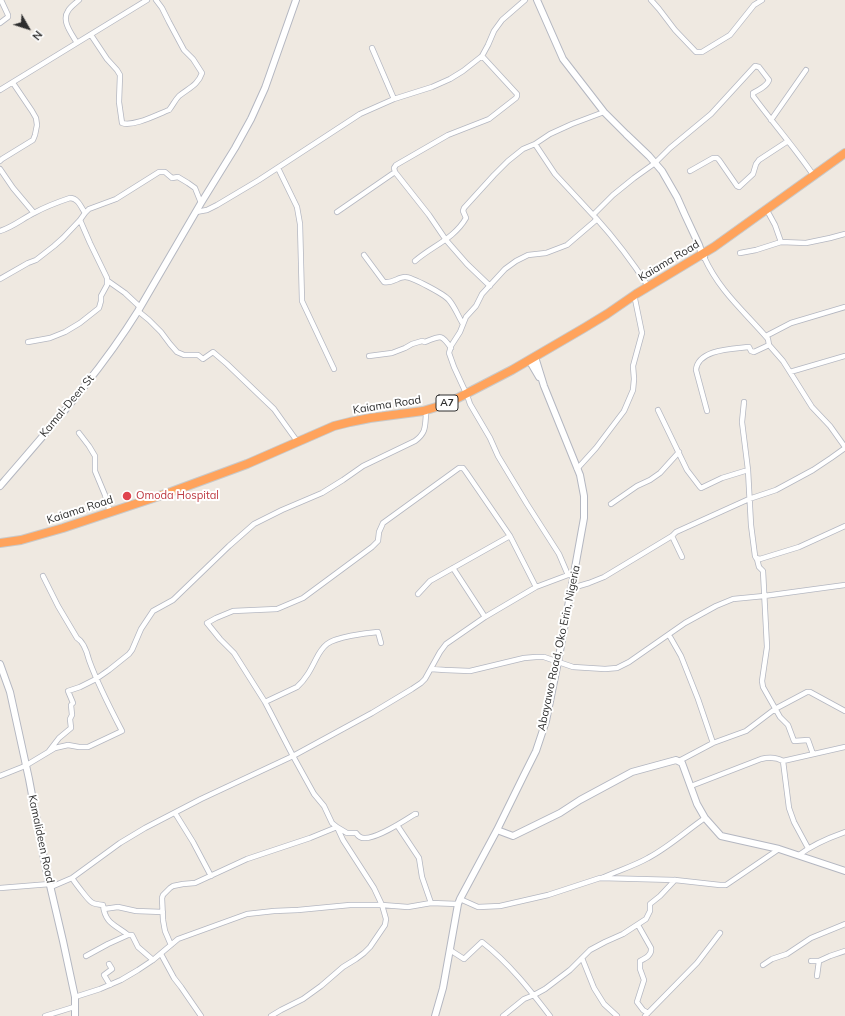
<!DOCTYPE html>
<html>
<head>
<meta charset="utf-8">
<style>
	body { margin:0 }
	#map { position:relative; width:845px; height:1016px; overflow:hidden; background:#efe9e1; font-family:Mulish,sans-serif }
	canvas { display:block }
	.north { position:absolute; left:8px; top:8px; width:40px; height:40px; -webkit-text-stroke:3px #fff; paint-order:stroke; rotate:129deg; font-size:11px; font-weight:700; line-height:16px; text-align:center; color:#2e2e2e }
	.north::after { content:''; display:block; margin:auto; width:14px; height:18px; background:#2e2e2e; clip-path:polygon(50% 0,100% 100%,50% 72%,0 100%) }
</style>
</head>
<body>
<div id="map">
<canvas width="845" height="1016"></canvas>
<div class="north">N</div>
</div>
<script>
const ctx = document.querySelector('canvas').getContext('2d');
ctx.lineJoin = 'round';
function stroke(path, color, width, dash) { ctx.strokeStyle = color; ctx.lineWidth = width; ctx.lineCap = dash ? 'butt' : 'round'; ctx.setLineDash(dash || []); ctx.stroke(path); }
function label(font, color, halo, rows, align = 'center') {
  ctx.font = font + ' Mulish,sans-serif'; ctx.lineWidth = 4; ctx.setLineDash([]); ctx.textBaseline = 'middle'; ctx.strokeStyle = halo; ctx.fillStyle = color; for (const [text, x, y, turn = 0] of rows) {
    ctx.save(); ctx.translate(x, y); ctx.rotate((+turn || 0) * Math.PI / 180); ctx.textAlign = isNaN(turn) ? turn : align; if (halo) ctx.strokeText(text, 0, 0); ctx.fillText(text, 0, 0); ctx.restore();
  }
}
const street = new Path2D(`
	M 651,0 L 659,9 L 675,30 L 696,52 L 702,52 L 730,35 L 754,5 L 762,0
	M 0,23 L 8,17 L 8,15 L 1,0
	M 91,35 L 107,59 L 117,70 L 120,75 L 119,102 L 122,123 C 134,127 158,114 169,110 C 173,105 175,100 179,96 C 189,88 198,85 202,73 L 193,59 L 184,50 L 169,22 L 162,8 L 156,0
	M 77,43 C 72,34 61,21 68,11 C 70,7 76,3 79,0
	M 372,48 L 394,99
	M 482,56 L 517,94 L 517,96 L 516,98 L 489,119 L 448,135 L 396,165 L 394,168 L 395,172 L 429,215 L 446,240 L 467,264 L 490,286
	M 0,90 L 147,0
	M 771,120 L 806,70
	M 0,161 L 2,159 L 33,140 L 35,135 L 37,125 L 36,118 L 32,111 L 13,83
	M 278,168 L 297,207 L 300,224 L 302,301 L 334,369
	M 0,169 L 13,188 L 34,213
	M 690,171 L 713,158 L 717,158 L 719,160 L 737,186 L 739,187 L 753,174 L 756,164 L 759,160 L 788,141
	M 196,212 L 207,210 L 217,205 L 259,180 L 360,114 L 394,99 L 432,87 L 450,79 L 463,71 L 482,56 L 488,45 L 494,31 L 502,20 L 525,0
	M 337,212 L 395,172
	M 769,214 L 775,225 L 781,242
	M 593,215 L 613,195 L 634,178 L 655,163 L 670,148 L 711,114 L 755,66 L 759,67 L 769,80 C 767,86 759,90 753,93 L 753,96 C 773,123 795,148 814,176
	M 596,218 C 615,239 633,263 648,286
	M 0,231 C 13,227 22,219 34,213 C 45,207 58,202 70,198 C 78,198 81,207 85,213
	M 740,253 L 756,250 L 781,242 L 806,243 L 830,238 L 845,234
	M 364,255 L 384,282 C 392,284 398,277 405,277 C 412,277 444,294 449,300 C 455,307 458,316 463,324
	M 704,257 C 720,292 744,311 768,339 L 769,345 L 783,361 L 812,407 L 830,426 L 845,447
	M 415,261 C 432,246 454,239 466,218 L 463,211 L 464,208 L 494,175 L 508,161 L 523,149 L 535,144 L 550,134 L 572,124 L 604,112
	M 0,279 L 28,263 L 36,260 L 54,246 L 63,238 L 80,220 L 85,213 L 89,209 L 116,199 L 159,172 L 165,172 L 172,178 L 178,177 L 188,183 L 195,188 L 201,203
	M 108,281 L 125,293 L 140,307
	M 138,311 L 149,320 L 161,332 L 170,344 L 177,352 L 184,355 L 198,355 L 203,359 L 213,352 L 227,364 L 274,409 L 284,423 L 297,441
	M 766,336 L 791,323 L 845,307
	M 28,342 L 50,338 L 65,332 L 80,323 L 99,308 L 101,301 L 101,296 L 107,285 L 107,278 L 90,243 L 80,220
	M 369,356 L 392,353 L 405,348 L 412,344 L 422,341 L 425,342 C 440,336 441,333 451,348
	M 790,372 L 845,356
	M 466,393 L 454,367 L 449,353 L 451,346 L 460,332 L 466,317 L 476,306 L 482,294 L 505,269 L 516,261 L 528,255 L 546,253 L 567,245 L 595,221 L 596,218 L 593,215 L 555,174 L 535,144
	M 468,398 L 470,404 L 490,438 L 498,456 L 527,504 L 559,554 L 568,575
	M 744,402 L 742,422 L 748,470 L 751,525 L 755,556 L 756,558 L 760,559 L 799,547 L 845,526
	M 658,410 L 687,470 L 700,487 L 701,488 L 722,478 L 748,470
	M 707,411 L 696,370 C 698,349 733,349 749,347 L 751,351 L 754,352 L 769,345
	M 79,433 L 89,446 L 95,456 L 95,471 L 105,495 L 110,512
	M 577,469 L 596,448 L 624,411 L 633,390 L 634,379 L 633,366 L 642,333 L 635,299
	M 611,504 L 637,486 L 650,480 L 660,473 L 679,452
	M 672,536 L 682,557
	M 757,559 L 759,567 L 763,571 L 767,647 L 762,681 L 763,687 L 780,717 L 788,725 L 794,741 L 808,740 L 813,754
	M 453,568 L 485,617
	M 572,588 L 589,583 L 604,577 L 672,536 L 676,532 L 749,499 L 776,490 L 813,470 L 831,458 L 845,448
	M 418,594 L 430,581 L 510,536
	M 669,635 L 681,656 L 698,699 L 713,743
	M 431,669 L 445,670 L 470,671 L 524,658 L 536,657 L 544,657 L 573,667 L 605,669 L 617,668 L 629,662 L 685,623 L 716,606 L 733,599 L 764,596 L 845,585
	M 265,702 L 297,687 C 306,679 311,669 316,659 C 319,653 322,648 327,644 C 336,637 365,633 378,632 L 381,643
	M 49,751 L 59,738 L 71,728 L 70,719 L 72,715 L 71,705 L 73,703 L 68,691 L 80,687 L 96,679 L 109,670 L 129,654 L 132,650 L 141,629 L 153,611 L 173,600 L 229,546 L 254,524 L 282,510 L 322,493 L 343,480 L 363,466 L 415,441 C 426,433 425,427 426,414
	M 679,761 L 713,743 L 746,731 L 775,709 L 807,692 L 810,692 L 845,711
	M 783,761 L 789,808 L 794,822 L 808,848
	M 0,776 L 25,766 L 55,748 L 68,745 L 79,747 L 88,747 L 122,731 C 110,708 98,685 89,660 C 87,652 84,642 77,638 L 58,606 L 43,576
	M 691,786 L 761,759 C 769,757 776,757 783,761 L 845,747
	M 175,813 L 193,842 L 211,876
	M 397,825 L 419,858 L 422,877 L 431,903
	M 799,855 C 813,844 828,838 845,832
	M 72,878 C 76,884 80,889 84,894 C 91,903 92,904 103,905 C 105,924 116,925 128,935 L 132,935 L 138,947 L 153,960
	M 602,878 C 617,871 634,866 648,858 C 669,847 686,831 705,818
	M 51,887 L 72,878 L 120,843 L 145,828 L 201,799 L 293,756 L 372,713 L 412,689 L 421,683 L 425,679 L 440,652 L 446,644 L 485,617 L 536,587 L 568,575 L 574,575
	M 0,888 L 50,884
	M 460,899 L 478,907 L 500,906 L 548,895 L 600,878 L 675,880 L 720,885 L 726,885 L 779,849
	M 104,909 L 118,907 L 136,911 L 163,912
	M 638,925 L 651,948 C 652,955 646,958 640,961 L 640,969 L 644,980 L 637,1002 L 643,1010 L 648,1013
	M 171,945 L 165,931 L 163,920 L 162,898 L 163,895 L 170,888 L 173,886 L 183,884 L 195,883 L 247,859 L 310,838 L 337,827 L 347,833 L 356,833 C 358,836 360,838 364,838 C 377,839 404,821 415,814 L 416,814
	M 450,950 L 464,959 L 482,942 C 509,963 530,990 550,1016
	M 161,954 L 174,978 L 181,987 L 201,1016
	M 86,956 L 108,944 L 128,935
	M 582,958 L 594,988 L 604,1004 L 617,1016
	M 811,961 L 819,961
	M 109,964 L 112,969 L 104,975 L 110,985
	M 763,965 L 772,959 L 787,954 L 811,938 L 845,924
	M 817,976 L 819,961 L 830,956 L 845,951
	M 75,997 L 100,989 L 121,980 L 138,970 L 153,960 L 178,939 L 247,914 L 274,911 L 298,910 L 350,905 L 382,905 L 408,907 L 431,903 L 458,904
	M 45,1016 L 74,1007
	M 271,1016 L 281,1010 L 303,999 L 321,986 L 343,967 L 356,959 L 364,953 L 370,947 L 385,925 L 386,919 L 382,905 L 374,888 L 343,840 L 337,827 L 332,823 L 324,806 L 314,794 L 293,756 L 265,702 L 234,653 L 220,639 L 207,623 L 216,618 L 233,611 L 277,609 L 303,598 L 372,547 L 378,541 L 379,532 L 383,523 L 459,468 L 463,468 L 466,472 L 510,536 L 536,587
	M 503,1016 L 524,999 L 534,995 L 545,989 L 570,970 L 590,950 L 605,942 L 623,934 L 646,919 L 650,911 L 650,904 L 660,896 L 675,880
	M 645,1016 L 697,963 L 720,933`);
const secondary = new Path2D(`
	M 537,0 L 563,59 L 604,112 L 626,134 L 649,156 L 662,171 L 677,197 L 685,215 L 699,245 L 702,254 L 704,257
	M 529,360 L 539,377
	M 0,486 C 48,430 99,374 138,311 L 201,203 L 235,148 L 251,119 L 265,88 L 296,0
	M 0,664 L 10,692 L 29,779 L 45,864 L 63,941 L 75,997 L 75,1016
	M 497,830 L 513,836 L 560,813 L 580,800 L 632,772 L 676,760 L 682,763 L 697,804 L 705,818 L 721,836 L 779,849 L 845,871
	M 435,1016 L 443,988 L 458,904 L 460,899 L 497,830 L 523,777 L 536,751 L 546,721 L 558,662 L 584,518 L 584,496 L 580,475 L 544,386 L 535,357`);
const highway = new Path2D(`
	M 0,543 L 21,540 L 63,528 L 171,492 L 247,464 L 334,426 L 350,422 L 370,418 L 423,411 L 443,405 L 454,400 L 512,370 L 584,328 L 607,314 L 636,294 L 714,247 L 845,153`);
stroke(street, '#b4b7c1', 6);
stroke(secondary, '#b4b7c1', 8);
stroke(highway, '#c9c9c9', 10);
stroke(street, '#fff', 4.5);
stroke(secondary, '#fff', 6);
stroke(highway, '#ffa35c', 8);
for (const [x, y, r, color] of [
	[127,496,5,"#e0444e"]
]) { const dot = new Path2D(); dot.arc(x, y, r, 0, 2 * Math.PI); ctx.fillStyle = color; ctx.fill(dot); stroke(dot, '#fff', 1.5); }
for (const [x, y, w] of [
	[447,403,22]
]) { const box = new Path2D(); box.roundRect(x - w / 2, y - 8, w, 16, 3); ctx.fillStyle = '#fff'; ctx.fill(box); stroke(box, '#2e2e2e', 1); }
label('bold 10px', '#2e2e2e', null, [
	["A7",447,403]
]);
label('11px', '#2e2e2e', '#fff', [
	["Kaiama Road",669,261,-31],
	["Kaiama Road",387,405,-9],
	["Kamal-Deen St",67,406,-50],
	["Kaiama Road",80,510,-18],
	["Abayawo Road, Oko Erin, Nigeria",559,648,-78],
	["Kamalideen Road",41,839,78]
]);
label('11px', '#be3a42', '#fff', [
	["Omoda Hospital",136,496]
], 'left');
</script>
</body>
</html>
